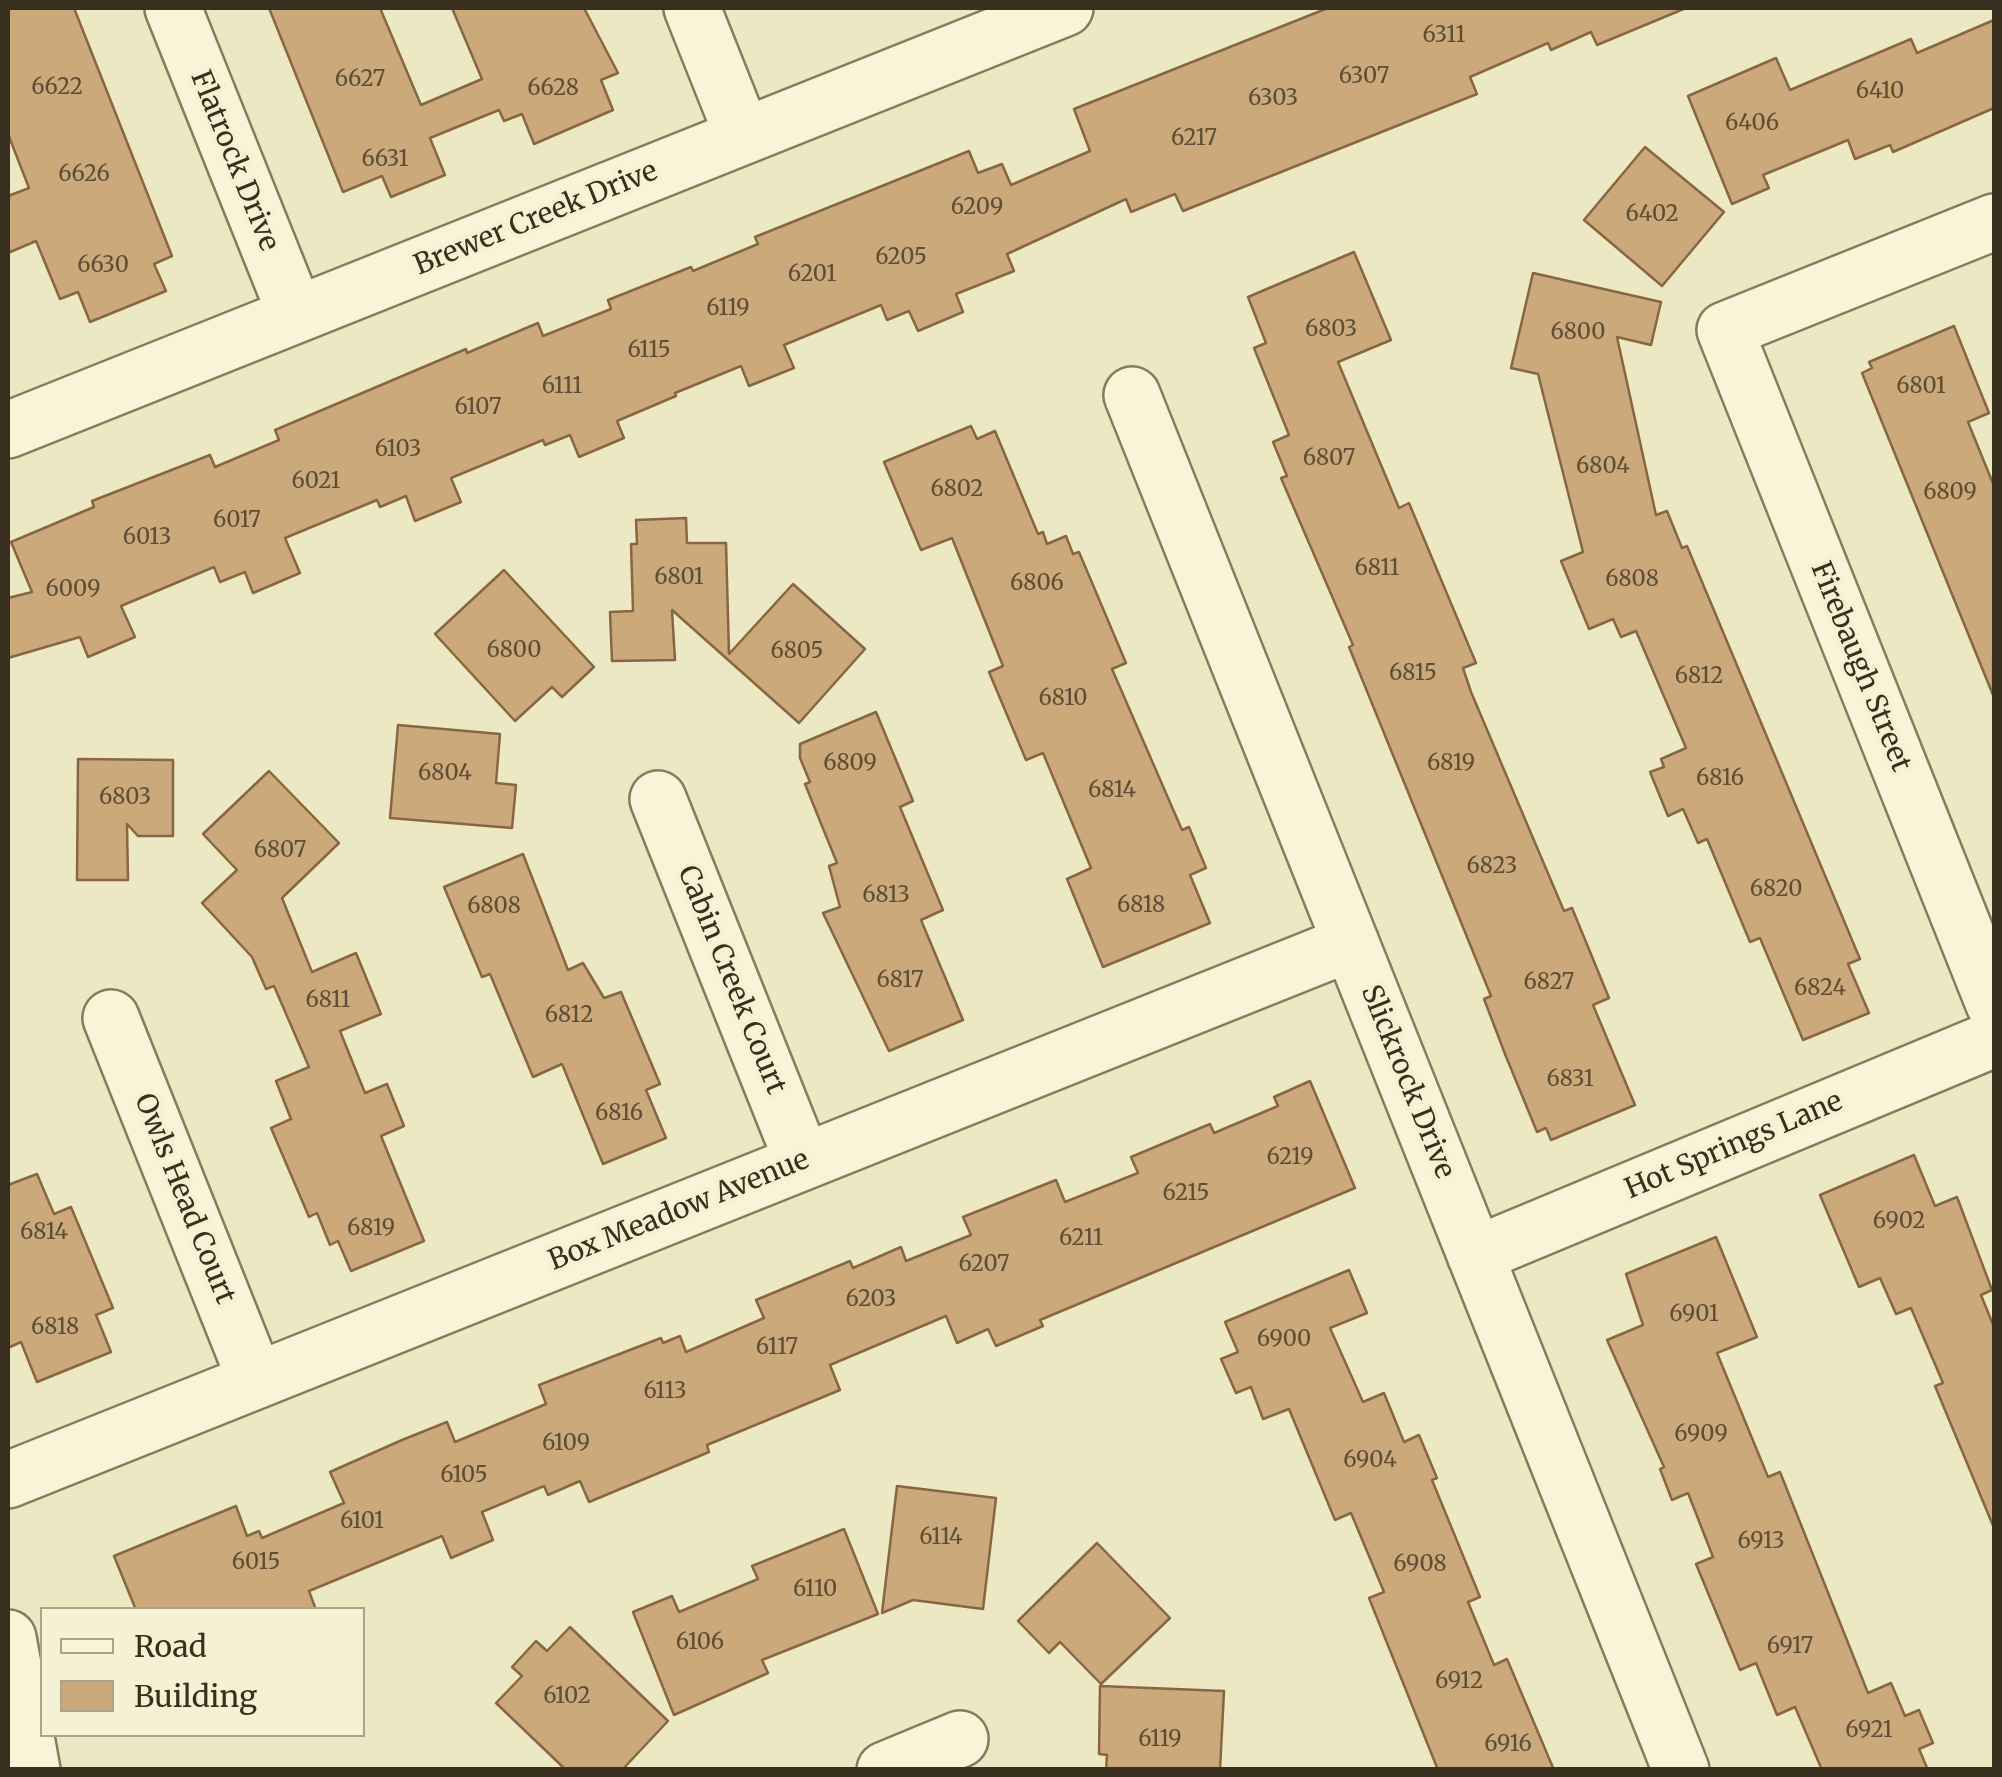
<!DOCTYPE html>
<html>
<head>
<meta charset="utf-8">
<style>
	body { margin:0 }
	#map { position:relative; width:2002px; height:1777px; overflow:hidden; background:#ede8c4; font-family:Merriweather,serif }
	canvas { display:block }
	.frame { position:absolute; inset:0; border:10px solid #382f1e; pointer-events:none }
	.legend { position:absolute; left:40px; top:1607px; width:325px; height:130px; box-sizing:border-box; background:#f5f1d3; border:2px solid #a9a38b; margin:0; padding:12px 18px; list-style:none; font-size:30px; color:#382f1e }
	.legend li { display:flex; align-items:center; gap:20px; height:50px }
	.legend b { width:50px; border:2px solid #a9a38b }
</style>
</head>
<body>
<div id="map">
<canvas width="2002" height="1777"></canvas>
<div class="frame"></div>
<ul class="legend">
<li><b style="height:12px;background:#f8f4d7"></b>Road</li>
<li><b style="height:28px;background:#cba97a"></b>Building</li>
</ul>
</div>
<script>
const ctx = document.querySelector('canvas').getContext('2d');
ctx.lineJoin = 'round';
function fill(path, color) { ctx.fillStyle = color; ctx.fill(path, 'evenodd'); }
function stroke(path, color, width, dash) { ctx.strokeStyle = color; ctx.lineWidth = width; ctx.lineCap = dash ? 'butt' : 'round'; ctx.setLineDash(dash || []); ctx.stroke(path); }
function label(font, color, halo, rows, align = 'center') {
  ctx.font = font + ' Merriweather,serif'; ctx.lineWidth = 8; ctx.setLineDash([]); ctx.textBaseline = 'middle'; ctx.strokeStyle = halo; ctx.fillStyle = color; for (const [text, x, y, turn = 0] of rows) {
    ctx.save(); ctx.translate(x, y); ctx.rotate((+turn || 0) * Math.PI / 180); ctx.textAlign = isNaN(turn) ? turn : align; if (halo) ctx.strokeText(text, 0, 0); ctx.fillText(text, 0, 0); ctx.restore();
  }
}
const building = new Path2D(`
	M 8,8 L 74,8 L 172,256 L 154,264 L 166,291 L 90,322 L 78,292 L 60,299 L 36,241 L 8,253 L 8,196 L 29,188 L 8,134 Z
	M 269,8 L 380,8 L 421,105 L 482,79 L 452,8 L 584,8 L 618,73 L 601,80 L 613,110 L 534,144 L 522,114 L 504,121 L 499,110 L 430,138 L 445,175 L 391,197 L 382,176 L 343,192 Z
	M 1328,8 L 1686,8 L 1597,45 L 1591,32 L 1551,50 L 1548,43 L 1470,77 L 1477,94 L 1183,211 L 1175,194 L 1131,212 L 1126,199 L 1007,254 L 1014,271 L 956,294 L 963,312 L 918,331 L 909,311 L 887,320 L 881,305 L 784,345 L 794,368 L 749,386 L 741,366 L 675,393 L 676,396 L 617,421 L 624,438 L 579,457 L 570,435 L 545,445 L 543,440 L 451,478 L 461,502 L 415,521 L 406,496 L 380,507 L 377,500 L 285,538 L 300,573 L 253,593 L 245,572 L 220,582 L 214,567 L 121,606 L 135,637 L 88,657 L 80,637 L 8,658 L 8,598 L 32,592 L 11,542 L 94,507 L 92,501 L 210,455 L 215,467 L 279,440 L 275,430 L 466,349 L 467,353 L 538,323 L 543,336 L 611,309 L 608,300 L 691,267 L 693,271 L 758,244 L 755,237 L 969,151 L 978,173 L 1002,164 L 1011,185 L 1090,151 L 1074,109 Z
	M 1994,20 L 1994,108 L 1893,152 L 1890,145 L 1855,159 L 1848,140 L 1763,175 L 1769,188 L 1732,204 L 1688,96 L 1776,58 L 1790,90 L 1911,39 L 1917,53 Z
	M 1645,147 L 1724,212 L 1662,286 L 1584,220 Z
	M 1354,252 L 1391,340 L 1338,362 L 1399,508 L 1409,503 L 1476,663 L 1463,668 L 1471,692 L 1564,911 L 1572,908 L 1609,998 L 1593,1005 L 1635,1105 L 1551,1140 L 1546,1128 L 1537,1132 L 1505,1054 L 1484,999 L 1491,996 L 1349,647 L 1353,645 L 1281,478 L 1287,476 L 1273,442 L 1289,435 L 1254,348 L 1266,343 L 1248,297 Z
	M 1533,273 L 1661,302 L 1651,345 L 1617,337 L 1656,515 L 1667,511 L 1682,548 L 1687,546 L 1860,959 L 1848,964 L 1869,1013 L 1803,1040 L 1760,938 L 1750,942 L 1707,839 L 1698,843 L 1683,809 L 1668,816 L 1650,772 L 1664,767 L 1661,759 L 1686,748 L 1636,631 L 1621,637 L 1613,619 L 1589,629 L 1561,561 L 1583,552 L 1538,374 L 1511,368 Z
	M 1954,326 L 1989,413 L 1968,422 L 1994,486 L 1993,695 L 1862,373 L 1872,368 L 1869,362 Z
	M 971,426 L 977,439 L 995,431 L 1038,534 L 1043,532 L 1047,544 L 1066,536 L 1073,554 L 1079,552 L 1126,663 L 1112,669 L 1182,830 L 1189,827 L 1206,868 L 1190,875 L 1210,923 L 1103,967 L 1067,879 L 1091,868 L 1043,753 L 1026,760 L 989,672 L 1003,666 L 952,538 L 921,550 L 884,462 Z
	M 686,518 L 687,543 L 726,543 L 729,654 L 793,584 L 865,649 L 799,723 L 672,610 L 675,660 L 612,661 L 610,612 L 633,611 L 631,544 L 637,544 L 636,520 Z
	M 504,570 L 594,667 L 562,697 L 552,687 L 515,721 L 435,634 Z
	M 876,712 L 913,801 L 900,807 L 943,910 L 921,920 L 963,1020 L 889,1051 L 823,913 L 840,907 L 829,866 L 837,863 L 805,784 L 810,782 L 800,758 L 800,744 Z
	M 398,725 L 500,734 L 496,783 L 516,785 L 512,828 L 390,818 Z
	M 78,759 L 173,760 L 173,836 L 138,836 L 127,824 L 128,880 L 77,880 Z
	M 269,771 L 339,843 L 282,898 L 312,972 L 356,953 L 381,1014 L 340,1031 L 365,1093 L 387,1084 L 404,1126 L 381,1136 L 424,1241 L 351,1271 L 338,1241 L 330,1245 L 317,1213 L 309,1217 L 271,1128 L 291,1119 L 276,1081 L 309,1067 L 274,986 L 266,989 L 252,957 L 202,903 L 237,870 L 203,834 Z
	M 523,854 L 568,970 L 583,963 L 604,998 L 621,992 L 660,1084 L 646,1090 L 666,1138 L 603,1164 L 562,1064 L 533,1077 L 490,974 L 482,977 L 444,887 Z
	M 1310,1081 L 1355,1188 L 1040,1320 L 1043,1326 L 996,1346 L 988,1329 L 957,1343 L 946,1316 L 830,1365 L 840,1390 L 707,1445 L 709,1452 L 589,1502 L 580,1481 L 548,1495 L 544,1486 L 482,1512 L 493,1540 L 451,1558 L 442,1536 L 309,1591 L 316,1610 L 136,1610 L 114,1556 L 236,1506 L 247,1536 L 259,1531 L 262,1538 L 344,1503 L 330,1472 L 402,1440 L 447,1422 L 455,1442 L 546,1404 L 539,1385 L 661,1338 L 663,1343 L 680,1336 L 686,1352 L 764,1318 L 756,1300 L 850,1261 L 853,1268 L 901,1247 L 906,1261 L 971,1235 L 963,1217 L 1056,1180 L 1065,1202 L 1138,1173 L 1131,1157 L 1210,1124 L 1214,1133 L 1278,1106 L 1274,1097 Z
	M 1914,1155 L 1935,1206 L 1957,1197 L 1992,1290 L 1981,1295 L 1994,1327 L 1994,1528 L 1935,1386 L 1943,1383 L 1911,1308 L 1896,1314 L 1880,1278 L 1859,1287 L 1820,1195 Z
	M 37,1174 L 54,1214 L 71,1207 L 113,1308 L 96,1315 L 111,1352 L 37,1382 L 21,1342 L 8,1348 L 8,1185 Z
	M 1716,1237 L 1757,1337 L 1717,1353 L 1768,1477 L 1780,1472 L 1868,1693 L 1891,1683 L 1905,1716 L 1919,1710 L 1933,1743 L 1919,1749 L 1928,1770 L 1822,1770 L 1795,1707 L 1777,1715 L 1756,1663 L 1740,1670 L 1696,1564 L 1713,1557 L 1688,1493 L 1672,1500 L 1660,1469 L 1664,1467 L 1607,1340 L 1643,1325 L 1626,1274 Z
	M 1349,1270 L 1367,1313 L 1330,1328 L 1363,1402 L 1384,1393 L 1404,1442 L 1419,1435 L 1437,1478 L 1432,1480 L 1480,1597 L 1468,1602 L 1494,1665 L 1507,1659 L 1554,1770 L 1438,1770 L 1369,1598 L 1384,1592 L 1351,1513 L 1335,1520 L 1289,1409 L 1263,1419 L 1251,1387 L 1236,1393 L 1221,1359 L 1238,1352 L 1225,1322 Z
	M 897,1486 L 996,1498 L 983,1609 L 913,1600 L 882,1613 Z
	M 844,1529 L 878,1614 L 762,1660 L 768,1673 L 674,1715 L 633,1612 L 672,1596 L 679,1612 L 758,1579 L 752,1566 Z
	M 1097,1543 L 1170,1618 L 1101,1684 L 1060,1642 L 1049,1653 L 1018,1621 Z
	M 570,1627 L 668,1721 L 622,1770 L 566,1770 L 496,1703 L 522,1676 L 512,1667 L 536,1641 L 547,1651 Z
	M 1100,1686 L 1224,1691 L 1220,1770 L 1106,1770 L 1107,1755 L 1099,1754 Z`);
fill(building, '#cba97a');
stroke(building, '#876741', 2.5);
const minor = new Path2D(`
	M 173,8 L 296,315
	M 692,8 L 743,136
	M 1994,222 L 1725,330 L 1994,1004
	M 1132,395 L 1681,1770
	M 8,430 L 1065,8
	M 658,799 L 803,1162
	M 111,1018 L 256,1381
	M 1475,1255 L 1994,1039
	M 8,1480 L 1351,943
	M 8,1638 L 32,1770
	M 885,1770 L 960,1739`);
stroke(minor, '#887a5b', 60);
stroke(minor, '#f8f4d7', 55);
label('22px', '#5d4e35', null, [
	["6311",1444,36],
	["6307",1364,77],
	["6627",360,80],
	["6622",57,88],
	["6628",553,89],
	["6410",1880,92],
	["6303",1273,99],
	["6406",1752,124],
	["6217",1194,139],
	["6631",385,160],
	["6626",84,175],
	["6209",977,208],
	["6402",1652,215],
	["6205",901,258],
	["6630",103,266],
	["6201",812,275],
	["6119",728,309],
	["6803",1331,330],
	["6800",1578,333],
	["6115",649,351],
	["6111",562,387],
	["6801",1921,387],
	["6107",478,408],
	["6103",398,450],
	["6807",1329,459],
	["6804",1603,467],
	["6021",316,482],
	["6802",957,490],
	["6809",1950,493],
	["6017",237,521],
	["6013",147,538],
	["6811",1377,569],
	["6801",679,578],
	["6808",1632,580],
	["6806",1037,584],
	["6009",73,590],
	["6800",514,651],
	["6805",797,652],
	["6815",1413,674],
	["6812",1699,677],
	["6810",1063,699],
	["6809",850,764],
	["6819",1451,764],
	["6804",445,774],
	["6816",1720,779],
	["6814",1112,791],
	["6803",125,798],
	["6807",280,851],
	["6823",1492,867],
	["6820",1776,890],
	["6813",886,896],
	["6818",1141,906],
	["6808",494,907],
	["6817",900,981],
	["6827",1549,983],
	["6824",1820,989],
	["6811",328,1001],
	["6812",569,1016],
	["6831",1570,1080],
	["6816",619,1114],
	["6219",1290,1158],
	["6215",1186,1194],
	["6902",1899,1222],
	["6819",371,1229],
	["6814",44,1233],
	["6211",1081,1239],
	["6207",984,1265],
	["6203",871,1300],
	["6901",1694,1315],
	["6818",55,1328],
	["6900",1284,1340],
	["6117",777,1348],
	["6113",665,1392],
	["6909",1701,1435],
	["6109",566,1444],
	["6904",1370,1461],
	["6105",464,1476],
	["6101",362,1522],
	["6114",941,1538],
	["6913",1761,1542],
	["6015",256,1563],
	["6908",1420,1565],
	["6110",815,1590],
	["6106",700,1643],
	["6917",1790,1647],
	["6912",1459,1682],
	["6102",567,1697],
	["6921",1869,1731],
	["6119",1160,1740],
	["6916",1508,1745]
]);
label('28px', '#382f1e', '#f5f1d3', [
	["Flatrock Drive",234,161,68],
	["Brewer Creek Drive",536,219,-22],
	["Firebaugh Street",1860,667,68],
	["Cabin Creek Court",731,980,68],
	["Slickrock Drive",1407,1082,68],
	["Hot Springs Lane",1734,1146,-23],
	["Owls Head Court",184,1199,68],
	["Box Meadow Avenue",679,1211,-22]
]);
</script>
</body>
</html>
